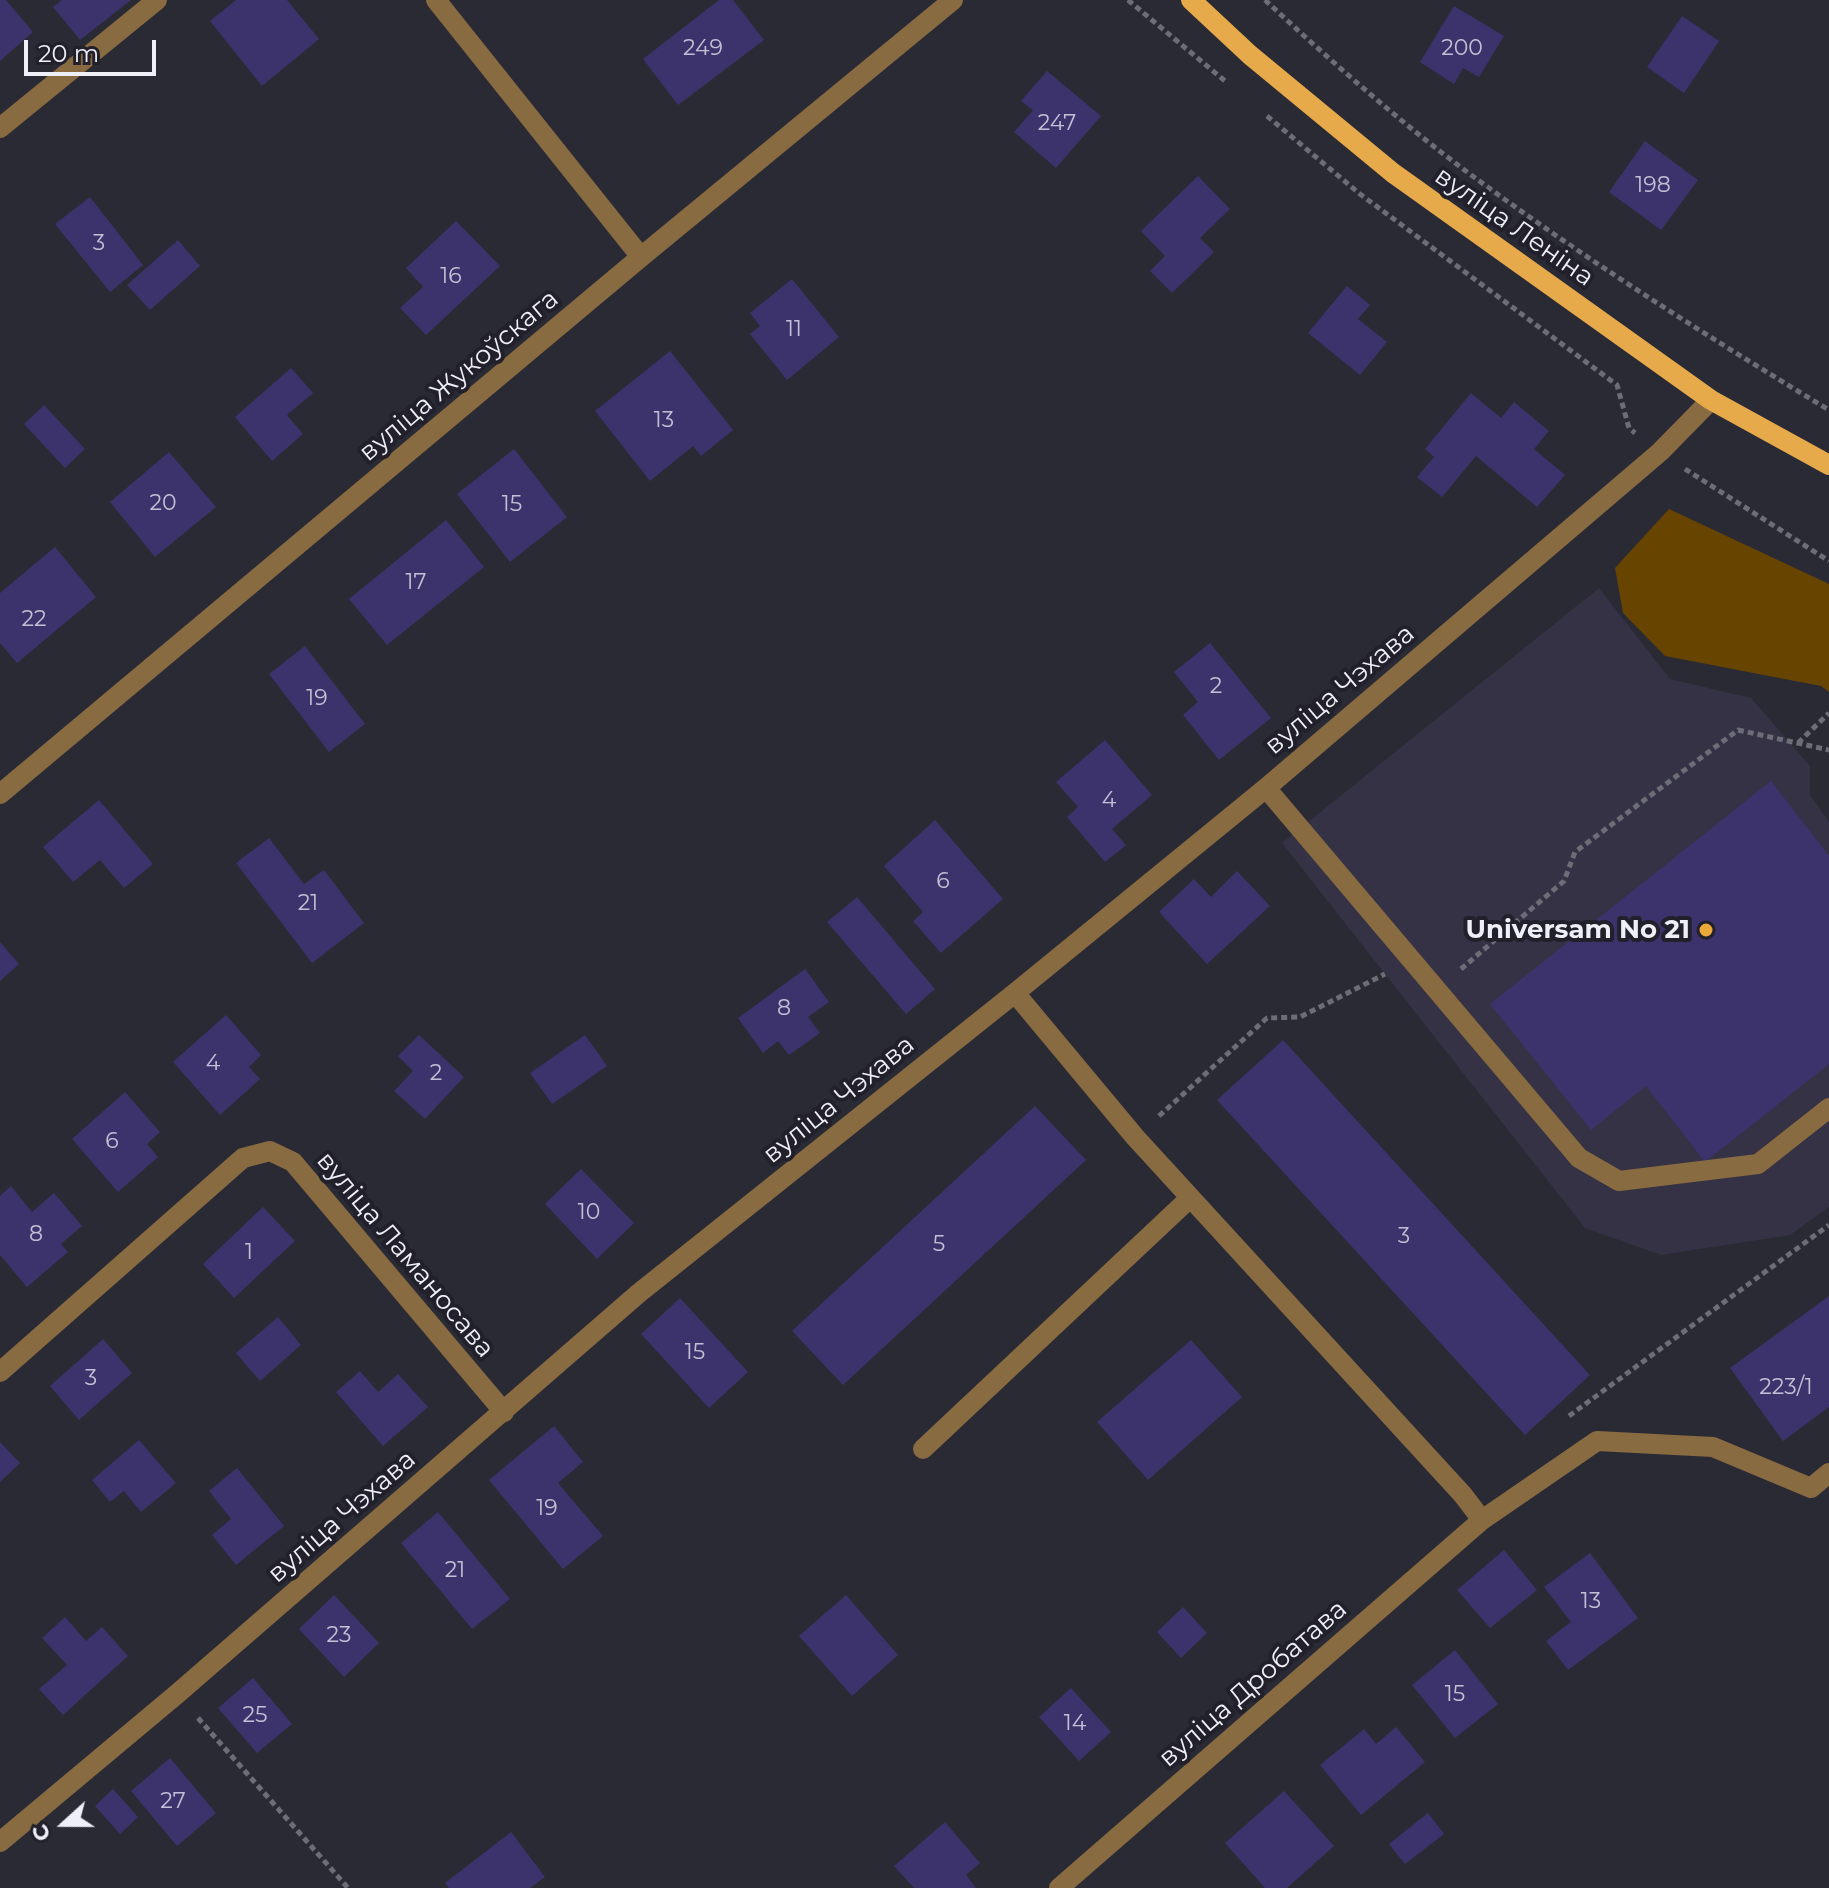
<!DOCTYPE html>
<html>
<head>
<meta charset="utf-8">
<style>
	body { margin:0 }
	#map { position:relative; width:1829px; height:1888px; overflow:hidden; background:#2a2a35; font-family:Montserrat,sans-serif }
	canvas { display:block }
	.north { position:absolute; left:24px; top:1784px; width:80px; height:80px; -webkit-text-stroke:6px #21202b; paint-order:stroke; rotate:249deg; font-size:22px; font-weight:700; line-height:32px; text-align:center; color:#efeff7 }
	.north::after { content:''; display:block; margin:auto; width:28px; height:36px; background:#efeff7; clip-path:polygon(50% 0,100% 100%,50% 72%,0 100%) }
	.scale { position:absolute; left:24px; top:40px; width:132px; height:36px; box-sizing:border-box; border:4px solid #efeff7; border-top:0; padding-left:10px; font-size:24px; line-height:28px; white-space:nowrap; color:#efeff7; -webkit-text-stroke:6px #21202b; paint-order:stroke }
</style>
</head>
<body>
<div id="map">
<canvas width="1829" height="1888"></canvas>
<div class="north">С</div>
<div class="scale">20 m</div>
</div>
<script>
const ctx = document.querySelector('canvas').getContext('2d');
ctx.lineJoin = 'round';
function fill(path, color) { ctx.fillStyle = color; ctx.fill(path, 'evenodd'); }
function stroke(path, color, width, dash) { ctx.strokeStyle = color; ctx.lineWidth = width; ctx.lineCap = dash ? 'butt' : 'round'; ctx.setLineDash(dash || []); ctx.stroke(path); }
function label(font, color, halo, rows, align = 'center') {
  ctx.font = font + ' Montserrat,sans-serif'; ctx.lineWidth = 8; ctx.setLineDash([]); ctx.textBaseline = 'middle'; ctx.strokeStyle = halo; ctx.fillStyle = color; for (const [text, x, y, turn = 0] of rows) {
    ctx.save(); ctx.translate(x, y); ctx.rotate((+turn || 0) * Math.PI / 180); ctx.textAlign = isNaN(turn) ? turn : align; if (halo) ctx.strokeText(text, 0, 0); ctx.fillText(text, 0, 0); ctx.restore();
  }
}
fill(new Path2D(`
	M 1599,588 L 1670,679 L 1751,698 L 1810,766 L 1810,795 L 1829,822 L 1829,1207 L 1790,1235 L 1661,1255 L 1585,1228 L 1282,843 Z`), '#343244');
fill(new Path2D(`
	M 1669,509 L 1829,584 L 1829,692 L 1821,686 L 1665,656 L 1623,613 L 1615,568 Z`), '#674400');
fill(new Path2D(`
	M 0,0 L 6,0 L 33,32 L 0,61 Z
	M 62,0 L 131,0 L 80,40 L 53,7 Z
	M 236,0 L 287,0 L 319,39 L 262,86 L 210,21 Z
	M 719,0 L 733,0 L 764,40 L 678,105 L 643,59 Z
	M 1454,6 L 1504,36 L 1479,77 L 1463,68 L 1454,84 L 1420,62 Z
	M 1682,16 L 1719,41 L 1684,93 L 1647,67 Z
	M 1047,71 L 1101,116 L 1056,168 L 1014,132 L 1033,110 L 1021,101 Z
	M 1645,141 L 1698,180 L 1661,230 L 1609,192 Z
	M 1198,176 L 1230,209 L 1200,238 L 1214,252 L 1172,293 L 1150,271 L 1165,256 L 1141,231 Z
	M 90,197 L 143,265 L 110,292 L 55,224 Z
	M 456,221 L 500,266 L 426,335 L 400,308 L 423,287 L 406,268 Z
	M 178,240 L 200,266 L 150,310 L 127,285 Z
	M 792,279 L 839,337 L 787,380 L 750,334 L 760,326 L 750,313 Z
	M 1347,286 L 1370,305 L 1358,319 L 1387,342 L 1360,375 L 1308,333 Z
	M 670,351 L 733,430 L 701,456 L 693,446 L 650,481 L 595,411 Z
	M 291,368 L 313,393 L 287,415 L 303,434 L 272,461 L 235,417 Z
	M 1471,393 L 1501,418 L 1514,402 L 1549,431 L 1534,449 L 1565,475 L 1537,507 L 1476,456 L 1442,497 L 1417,477 L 1434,457 L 1425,449 Z
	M 44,405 L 85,449 L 65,468 L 24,424 Z
	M 514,449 L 567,517 L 510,562 L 457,494 Z
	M 169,452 L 216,507 L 155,557 L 110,502 Z
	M 446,520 L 484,567 L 387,645 L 349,599 Z
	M 55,547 L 96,597 L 17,663 L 0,643 L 0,593 Z
	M 1210,643 L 1271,718 L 1219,760 L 1183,715 L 1198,702 L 1174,672 Z
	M 305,646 L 365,724 L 329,752 L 269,674 Z
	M 1105,740 L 1152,795 L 1112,829 L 1126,845 L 1105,862 L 1067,817 L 1078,807 L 1056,782 Z
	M 1771,781 L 1829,856 L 1829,1064 L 1705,1162 L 1646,1086 L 1591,1130 L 1490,1004 Z
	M 99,800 L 153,864 L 124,888 L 100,860 L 73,882 L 43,847 Z
	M 935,820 L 1003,899 L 941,953 L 913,921 L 923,912 L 884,866 Z
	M 269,838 L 304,884 L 324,870 L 364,923 L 312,963 L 236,863 Z
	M 1237,871 L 1270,906 L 1207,964 L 1159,912 L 1194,879 L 1211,897 Z
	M 857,897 L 935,989 L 906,1014 L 827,922 Z
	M 0,942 L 19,964 L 0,981 Z
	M 805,969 L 829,1002 L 808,1017 L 820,1033 L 789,1055 L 778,1041 L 763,1053 L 738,1018 Z
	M 226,1015 L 261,1055 L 249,1067 L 260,1079 L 220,1115 L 173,1062 Z
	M 419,1035 L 464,1077 L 425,1119 L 394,1091 L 413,1071 L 398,1056 Z
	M 585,1035 L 607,1066 L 552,1104 L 530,1073 Z
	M 1283,1040 L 1590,1375 L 1525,1435 L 1217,1100 Z
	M 125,1092 L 160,1132 L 147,1144 L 158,1157 L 118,1192 L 72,1139 Z
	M 1035,1106 L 1086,1160 L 843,1385 L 792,1331 Z
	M 581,1169 L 634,1223 L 597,1259 L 545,1204 Z
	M 11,1186 L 32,1212 L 54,1193 L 82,1226 L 61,1244 L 68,1252 L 27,1287 L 0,1255 L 0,1196 Z
	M 263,1207 L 295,1241 L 234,1298 L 203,1264 Z
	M 1829,1296 L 1829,1407 L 1783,1441 L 1730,1368 Z
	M 680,1298 L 748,1372 L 709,1408 L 641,1334 Z
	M 278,1317 L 301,1345 L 260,1381 L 236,1353 Z
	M 103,1339 L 132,1373 L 79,1420 L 50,1386 Z
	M 1191,1340 L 1242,1397 L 1148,1480 L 1097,1422 Z
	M 360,1371 L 378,1392 L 398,1374 L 428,1407 L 383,1446 L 336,1392 Z
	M 554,1426 L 583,1462 L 558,1483 L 603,1536 L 563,1569 L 489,1480 Z
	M 139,1440 L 176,1483 L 141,1512 L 124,1491 L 110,1502 L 92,1480 Z
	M 0,1442 L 20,1463 L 0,1482 Z
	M 237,1468 L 284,1526 L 236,1565 L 212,1535 L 231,1519 L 209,1491 Z
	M 438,1512 L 510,1599 L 472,1629 L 401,1543 Z
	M 1504,1550 L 1537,1590 L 1490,1628 L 1457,1590 Z
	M 1590,1553 L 1638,1618 L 1568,1670 L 1546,1641 L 1571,1622 L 1544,1587 Z
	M 334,1595 L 379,1643 L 344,1677 L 299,1629 Z
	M 846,1595 L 898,1655 L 852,1696 L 799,1636 Z
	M 1183,1607 L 1207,1633 L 1181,1658 L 1157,1632 Z
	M 65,1617 L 86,1641 L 102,1627 L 128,1656 L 63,1715 L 39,1689 L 67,1665 L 42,1638 Z
	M 1455,1650 L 1498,1704 L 1455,1738 L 1412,1685 Z
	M 253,1678 L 292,1724 L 257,1753 L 218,1708 Z
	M 1071,1688 L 1111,1732 L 1079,1761 L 1039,1717 Z
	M 1396,1727 L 1425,1762 L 1361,1815 L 1320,1765 L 1364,1729 L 1376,1744 Z
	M 170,1758 L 216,1813 L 177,1846 L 131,1791 Z
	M 113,1789 L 138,1817 L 120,1834 L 95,1806 Z
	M 1284,1791 L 1334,1846 L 1287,1888 L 1265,1888 L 1225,1843 Z
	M 1428,1813 L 1444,1834 L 1405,1864 L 1389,1844 Z
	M 945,1822 L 980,1863 L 966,1875 L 976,1888 L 914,1888 L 894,1866 Z
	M 511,1832 L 545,1877 L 530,1888 L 449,1888 L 445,1883 Z`), '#3c336c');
stroke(new Path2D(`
	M 1128,0 L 1225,81
	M 1265,0 C 1333,63 1403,125 1478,180 C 1591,263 1710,338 1829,410
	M 1267,116 L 1360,194 L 1617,385 L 1629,428 L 1635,433
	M 1685,469 L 1829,561
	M 1798,743 L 1829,713
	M 1461,969 L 1564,881 L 1575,852 L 1738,730 L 1829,750
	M 1159,1116 L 1267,1018 L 1300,1017 L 1385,974
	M 1569,1416 L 1829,1225
	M 198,1718 L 348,1888`), '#6d6d77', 5, [6, 4]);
stroke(new Path2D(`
	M 436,0 L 641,257
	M 0,128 L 157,0
	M 1266,788 L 1579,1158 L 1619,1181 L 1758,1164 L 1829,1108
	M 0,794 L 641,257 L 953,0
	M 1015,993 L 1135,1137 L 1463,1495 L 1482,1520
	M 0,1372 L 243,1158 L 270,1151 L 293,1162 L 504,1412
	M 923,1449 L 1190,1198
	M 0,1842 L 177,1694 L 639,1293 L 1015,993 L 1266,788 L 1660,452 L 1711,400
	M 1059,1888 L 1482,1520 L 1597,1441 L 1713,1447 L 1811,1488 L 1829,1473`), '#896b41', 20);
stroke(new Path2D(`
	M 1191,0 L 1250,55 L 1393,173 L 1711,400 L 1829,465`), '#e7aa4a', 20);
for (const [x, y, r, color] of [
	[1706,930,8,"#eba93a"]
]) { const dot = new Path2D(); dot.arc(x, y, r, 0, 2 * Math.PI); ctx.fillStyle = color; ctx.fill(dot); stroke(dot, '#21202b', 3); }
label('22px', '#c2c0d4', null, [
	["249",703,49],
	["200",1462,49],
	["247",1057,124],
	["198",1653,186],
	["3",99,244],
	["16",451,277],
	["11",794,330],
	["13",664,421],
	["20",163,504],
	["15",512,505],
	["17",416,583],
	["22",34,620],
	["2",1216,687],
	["19",317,699],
	["4",1109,801],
	["6",943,882],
	["21",308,904],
	["8",784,1009],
	["4",213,1064],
	["2",436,1074],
	["6",112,1142],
	["10",589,1213],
	["8",36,1235],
	["3",1404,1237],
	["5",939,1245],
	["1",249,1253],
	["15",695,1353],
	["3",91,1379],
	["223/1",1786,1388],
	["19",547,1509],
	["21",455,1571],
	["13",1591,1602],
	["23",339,1636],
	["15",1455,1695],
	["25",255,1716],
	["14",1075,1724],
	["27",173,1802]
]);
label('26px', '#efeff7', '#21202b', [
	["вуліца Леніна",1514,227,35],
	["вуліца Жукоўскага",459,376,-40],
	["вуліца Чэхава",1340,690,-40],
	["вуліца Чэхава",839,1100,-39],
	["вуліца Ламаносава",405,1255,50],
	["вуліца Чэхава",342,1517,-41],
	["вуліца Дробатава",1253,1684,-41]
]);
label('bold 26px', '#efeff7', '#21202b', [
	["Universam No 21",1690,930]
], 'right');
</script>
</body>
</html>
